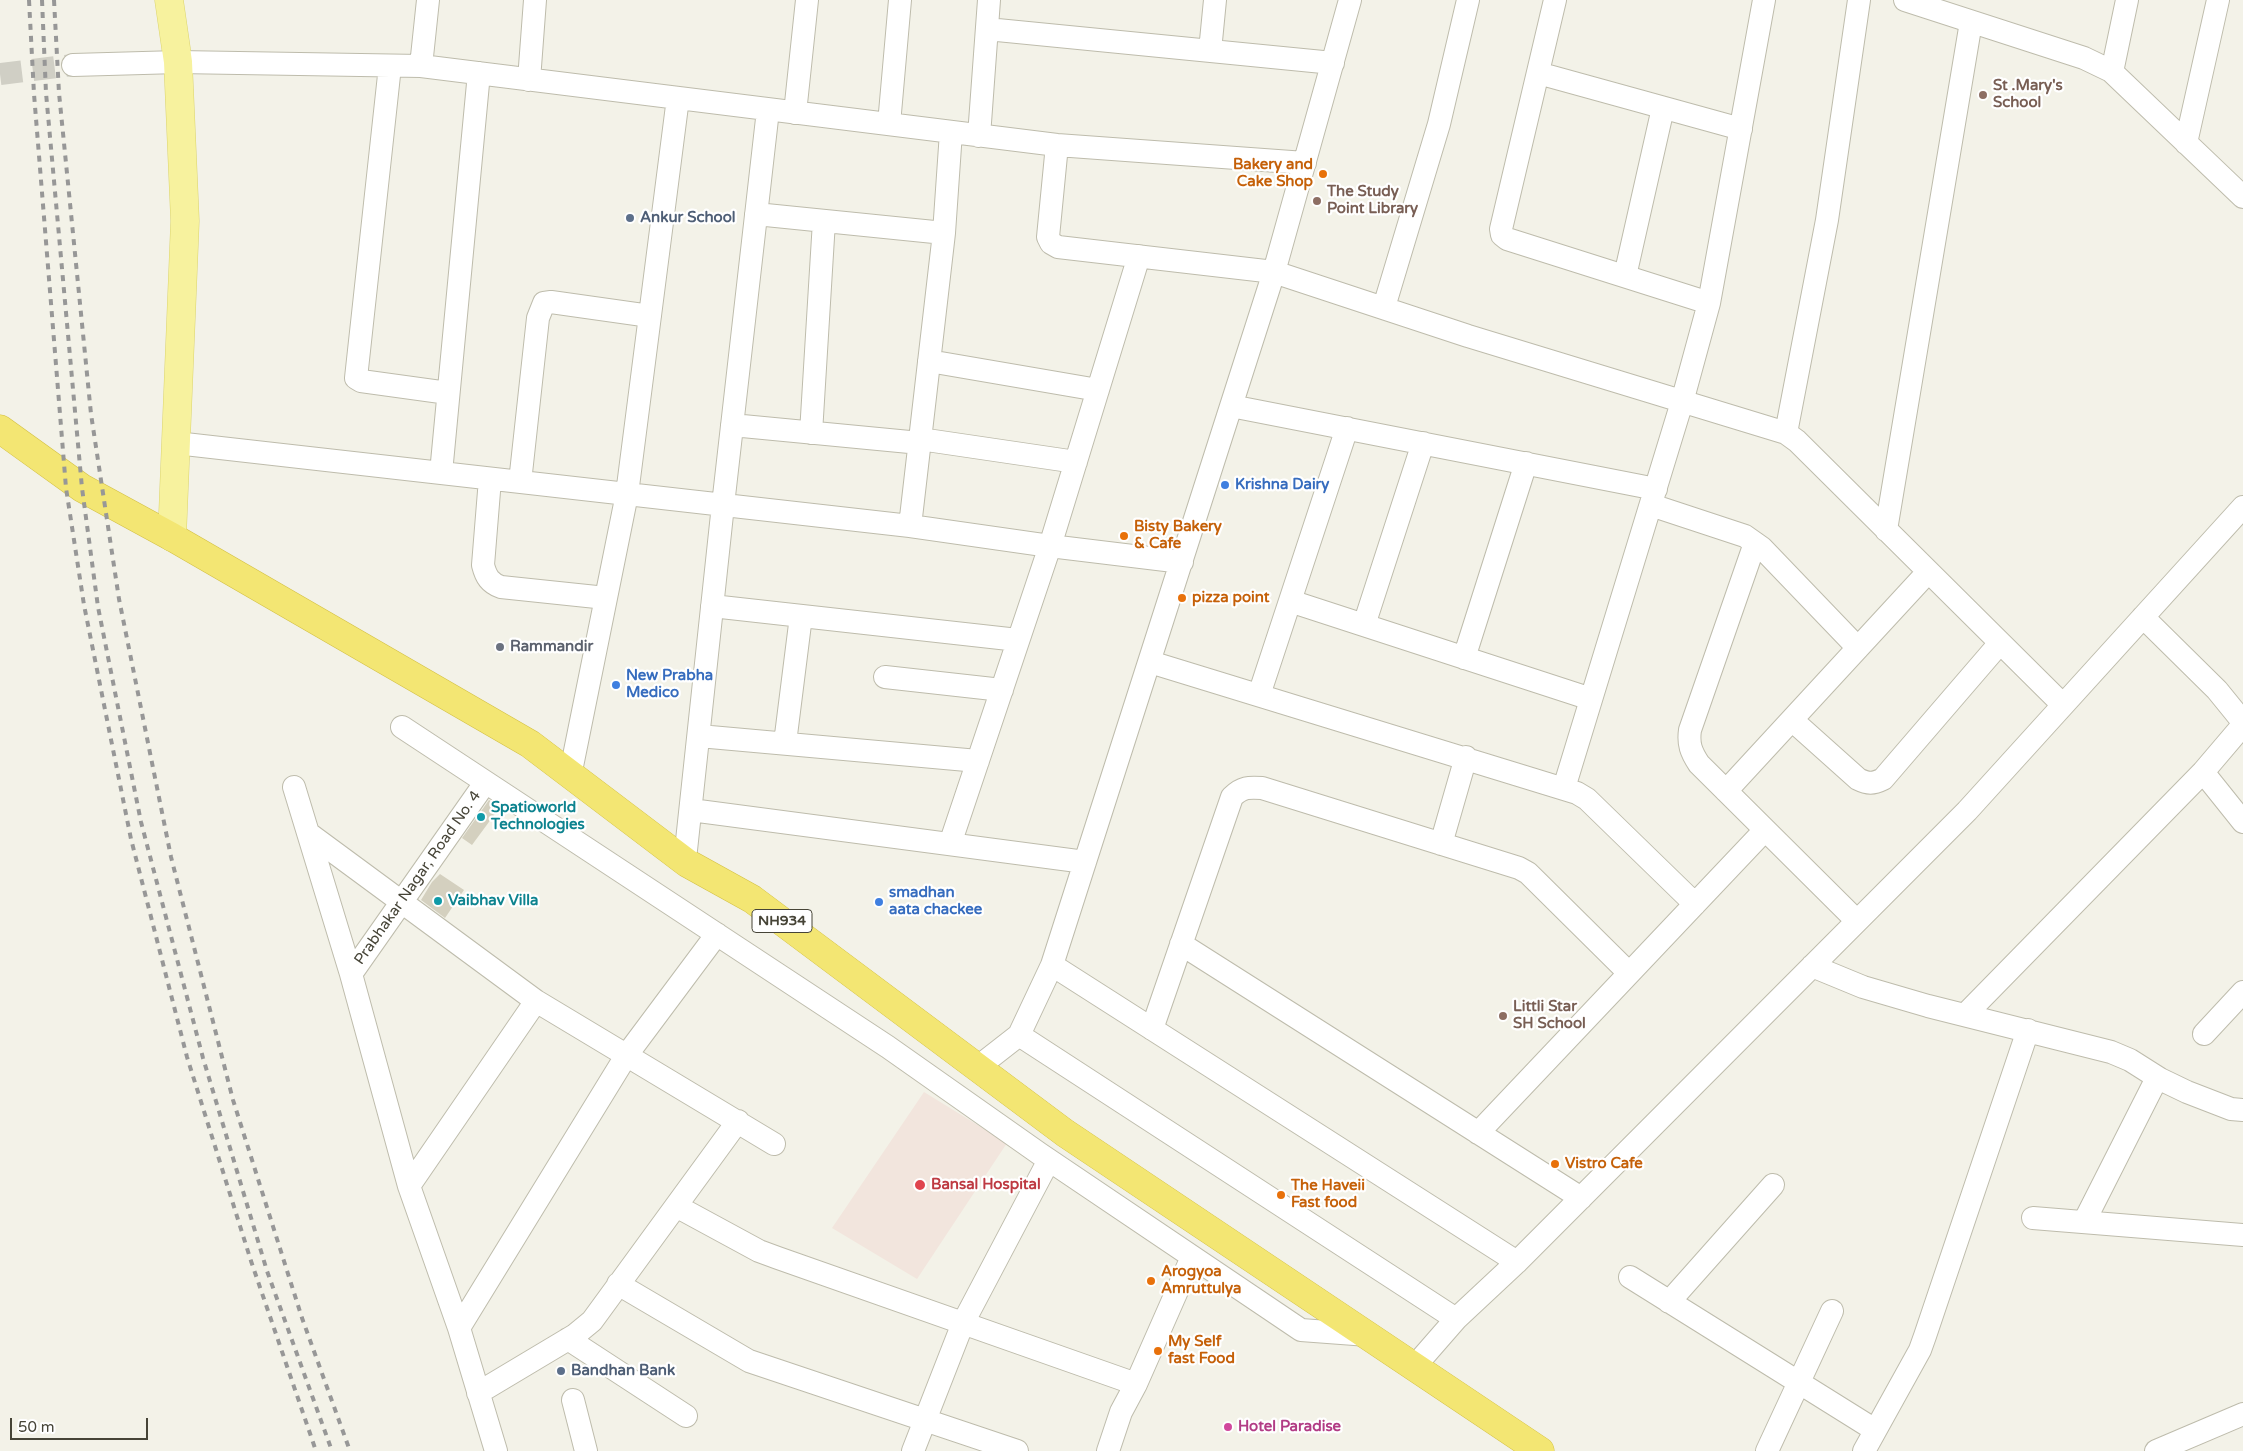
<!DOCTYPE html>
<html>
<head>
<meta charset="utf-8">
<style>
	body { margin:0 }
	#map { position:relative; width:2243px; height:1451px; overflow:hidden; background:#f3f2e8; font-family:"Varela Round",sans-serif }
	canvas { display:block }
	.scale { position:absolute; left:10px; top:1418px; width:138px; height:22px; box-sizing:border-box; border:2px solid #464437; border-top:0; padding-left:6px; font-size:15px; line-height:18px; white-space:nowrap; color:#464437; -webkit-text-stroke:4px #fff; paint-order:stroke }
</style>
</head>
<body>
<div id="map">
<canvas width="2243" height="1451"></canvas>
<div class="scale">50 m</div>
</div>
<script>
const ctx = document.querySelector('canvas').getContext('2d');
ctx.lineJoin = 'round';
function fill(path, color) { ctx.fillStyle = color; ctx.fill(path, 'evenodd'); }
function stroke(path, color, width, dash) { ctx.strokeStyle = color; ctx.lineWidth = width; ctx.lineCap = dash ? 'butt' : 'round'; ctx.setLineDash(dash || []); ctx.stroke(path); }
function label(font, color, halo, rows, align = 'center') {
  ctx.font = font + ' "Varela Round",sans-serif'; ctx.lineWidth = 4.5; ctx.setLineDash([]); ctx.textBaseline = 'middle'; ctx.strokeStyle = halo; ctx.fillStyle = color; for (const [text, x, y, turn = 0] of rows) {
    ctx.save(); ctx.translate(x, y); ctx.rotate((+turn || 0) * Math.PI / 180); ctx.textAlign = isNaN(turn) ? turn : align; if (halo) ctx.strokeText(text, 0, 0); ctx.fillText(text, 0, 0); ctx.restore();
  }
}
fill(new Path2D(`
	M 924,1092 L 1007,1143 L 917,1279 L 832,1228 Z`), '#f2e5dd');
fill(new Path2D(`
	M 489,800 L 500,807 L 472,845 L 462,838 Z
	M 440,874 L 464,890 L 445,918 L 421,900 L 432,882 Z`), '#d4d0bf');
stroke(new Path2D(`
	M 0,74 L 73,65`), '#d0cfc5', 22, [22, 11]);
const minor = new Path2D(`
	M 1555,0 L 1501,229 L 1502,235 L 1507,239 L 1709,303
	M 1905,0 L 2084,58 L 2111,71 L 2243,197
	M 987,29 L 1333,63
	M 1210,51 L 1215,0
	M 73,65 L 178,62 L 421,66 L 1057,145 L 1305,163
	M 390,66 L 356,378 L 361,381 L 448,393
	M 421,66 L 428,0
	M 2112,72 L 2127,0
	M 1538,73 L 1741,129
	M 529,80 L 535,0
	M 795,113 L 807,0
	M 889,124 L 900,0
	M 979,136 L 989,0
	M 2186,143 L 2218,0
	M 1057,145 L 1048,237 L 1051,243 L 1058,247 L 1274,272 L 1468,336 L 1786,433 L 1797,441 L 2063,705
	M 756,214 L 944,233
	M 1625,276 L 1663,108
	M 1384,307 L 1439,124 L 1468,0
	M 929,361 L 1098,390
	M 1231,406 L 1656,489
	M 732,425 L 920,443
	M 811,433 L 824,221
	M 1786,433 L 1827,220 L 1859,0
	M 920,439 L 1076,462
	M 176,443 L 910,526 L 1050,546 L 1182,562
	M 441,473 L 479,73
	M 490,479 L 483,565 C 486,577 490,583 501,587 L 606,598
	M 520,482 L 538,318 L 544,303 L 551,302 L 650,316
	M 1651,505 L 1745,536 L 1762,548 L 1858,648
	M 910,526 L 944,233 L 951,132
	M 1886,530 L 1971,22
	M 1755,543 L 1690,730 C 1688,744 1691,752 1699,764 L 1857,921
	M 1290,601 L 1591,699
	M 712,606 L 1018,640
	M 2143,617 L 2217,690 L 2243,722
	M 1364,625 L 1423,443
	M 1464,658 L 1526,463
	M 1150,662 L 1577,793 L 1587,799 L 1695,904
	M 885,677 L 1002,690
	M 1259,695 L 1347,428
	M 1792,720 L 1858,779 C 1868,784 1873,784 1883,779 L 2000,643
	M 402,727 L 888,1047 L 1040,1154 L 1301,1330 L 1368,1335
	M 699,736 L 978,761
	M 785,743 L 801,616
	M 2203,772 L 2243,822
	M 570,776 L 627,494 L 678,98
	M 294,787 L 351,974 L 409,1186 L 459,1328 L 496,1451
	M 1564,788 L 1682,402 L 1709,303 L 1764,0
	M 1726,791 L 1928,572
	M 691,810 L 1085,862
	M 308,833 L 536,1001 L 774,1144
	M 950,844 L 1050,546 L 1139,256
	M 1441,844 L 1466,757
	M 686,850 L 723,505 L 768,110
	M 1181,944 L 1581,1198
	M 1052,965 L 1517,1262
	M 1812,966 L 1863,987 L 1928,1006 L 2111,1052 L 2130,1060 L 2160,1079 L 2187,1092 L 2231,1109 L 2243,1110
	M 351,974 L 485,783
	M 1965,1015 L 2203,772 L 2243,725
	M 1152,1029 L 1232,797 C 1242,787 1249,787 1262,788 L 1519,868 L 1528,873 L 1629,973
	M 2204,1034 L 2243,992
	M 1019,1035 L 1456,1319
	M 978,1067 L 1019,1035 L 1052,965 L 1274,272 L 1350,0
	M 1478,1133 L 1765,830
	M 409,1186 L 536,1001
	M 676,1206 L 759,1251 L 778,1258 L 1136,1384
	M 2033,1218 L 2243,1235
	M 2084,1222 L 2157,1078
	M 1630,1277 L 1875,1430
	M 618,1284 L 749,1361 L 1017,1451
	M 1669,1302 L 1773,1185
	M 459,1328 L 626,1056 L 717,934
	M 568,1339 L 686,1416
	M 1415,1366 L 1456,1319 L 1517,1262 L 1967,811 L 2243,507
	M 478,1393 L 575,1335 L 592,1321 L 738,1121
	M 573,1400 L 586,1451
	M 913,1451 L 963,1323 L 1049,1160
	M 1108,1451 L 1121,1412 L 1136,1384 L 1192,1257
	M 1767,1451 L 1832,1311
	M 1864,1451 L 1920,1350 L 1925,1336 L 2028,1030
	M 2156,1451 L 2243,1414`);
const major = new Path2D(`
	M 169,0 L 178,62 L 185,221 L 172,537`);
const highway = new Path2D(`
	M 0,429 L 82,488 L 172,537 L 530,744 L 687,863 L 752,899 L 1065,1133 L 1540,1451`);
stroke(minor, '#bebcac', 24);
stroke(major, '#dbd46e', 29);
stroke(highway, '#d2bf44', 29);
stroke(minor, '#fff', 22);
stroke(major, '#f7f29e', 28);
stroke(highway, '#f3e673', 28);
stroke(new Path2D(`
	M 29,0 L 34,94 L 66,488 L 84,605 L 131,839 L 187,1057 L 251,1261 L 316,1451
	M 42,0 L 46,93 L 82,488 L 98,607 L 141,822 L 203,1058 L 267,1271 L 332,1451
	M 54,0 L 59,93 L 91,414 L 119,599 L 171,857 L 233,1100 L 302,1318 L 350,1451`), '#979797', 4, [6, 6]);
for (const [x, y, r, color] of [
	[1983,95,5,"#8d6e63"],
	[1323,174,5,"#e8710a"],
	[1317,201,5,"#8d6e63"],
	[630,218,5,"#5c6f8a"],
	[1225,485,5,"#3f7fe0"],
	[1124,536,5,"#e8710a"],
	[1182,598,5,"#e8710a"],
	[500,647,5,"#6b7280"],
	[616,685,5,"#3f7fe0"],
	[481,817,5,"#0f9aa8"],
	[438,901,5,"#0f9aa8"],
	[879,902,5,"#3f7fe0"],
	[1503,1016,5,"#8d6e63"],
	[1555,1164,5,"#e8710a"],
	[920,1185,6,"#e0444e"],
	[1281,1195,5,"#e8710a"],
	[1151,1281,5,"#e8710a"],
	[1158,1351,5,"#e8710a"],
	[561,1371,5,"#5c6f8a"],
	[1228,1427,5,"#d1479c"]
]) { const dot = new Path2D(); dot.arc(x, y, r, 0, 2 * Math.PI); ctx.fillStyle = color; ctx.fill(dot); stroke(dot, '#fff', 2); }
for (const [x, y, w] of [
	[782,921,60]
]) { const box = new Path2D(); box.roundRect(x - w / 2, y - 11.5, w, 23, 4); ctx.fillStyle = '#fff'; ctx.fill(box); stroke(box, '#464437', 1); }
label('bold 14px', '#464437', null, [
	["NH934",782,921]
]);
label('bold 15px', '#785e54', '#fff', [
	["St .Mary's",1993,86],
	["School",1993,103],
	["The Study",1327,192],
	["Point Library",1327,209],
	["Littli Star",1513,1007],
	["SH School",1513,1024]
], 'left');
label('bold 15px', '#c56008', '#fff', [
	["Bakery and",1313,165,"right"],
	["Cake Shop",1313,182,"right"],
	["Bisty Bakery",1134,527],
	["& Cafe",1134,544],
	["pizza point",1192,598],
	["Vistro Cafe",1565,1164],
	["The Haveii",1291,1186],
	["Fast food",1291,1203],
	["Arogyoa",1161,1272],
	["Amruttulya",1161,1289],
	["My Self",1168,1342],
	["fast Food",1168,1359]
], 'left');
label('bold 15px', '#4e5e75', '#fff', [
	["Ankur School",640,218],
	["Bandhan Bank",571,1371]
], 'left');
label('bold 15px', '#366cbe', '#fff', [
	["Krishna Dairy",1235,485],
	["New Prabha",626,676],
	["Medico",626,693],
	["smadhan",889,893],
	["aata chackee",889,910]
], 'left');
label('bold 15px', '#5b616d', '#fff', [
	["Rammandir",510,647]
], 'left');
label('bold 15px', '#0d838f', '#fff', [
	["Spatioworld",491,808],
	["Technologies",491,825],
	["Vaibhav Villa",448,901]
], 'left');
label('15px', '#464437', '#fff', [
	["Prabhakar Nagar, Road No. 4",418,878,-55]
]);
label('bold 15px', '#be3a42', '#fff', [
	["Bansal Hospital",931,1185]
], 'left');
label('bold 15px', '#b23c85', '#fff', [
	["Hotel Paradise",1238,1427]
], 'left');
</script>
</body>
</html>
